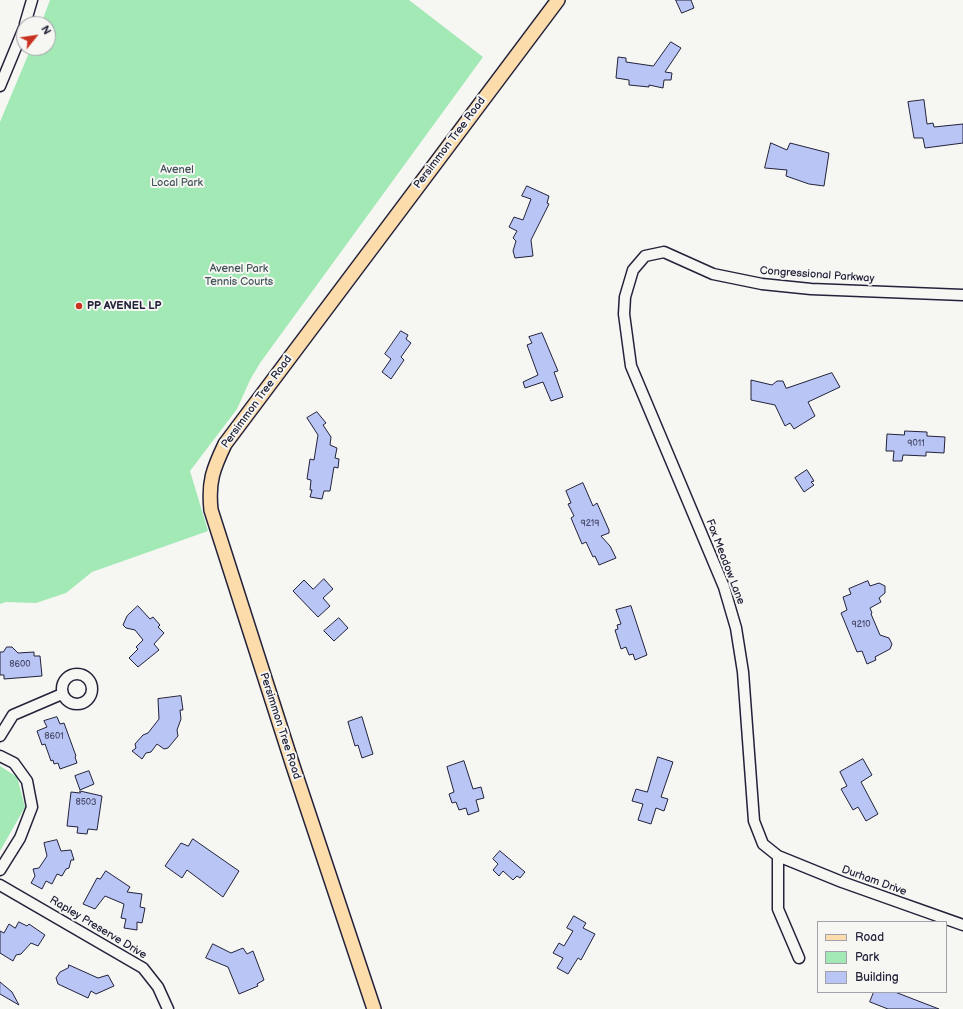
<!DOCTYPE html>
<html>
<head>
<meta charset="utf-8">
<style>
	body { margin:0 }
	#map { position:relative; width:963px; height:1009px; overflow:hidden; background:#f6f6f2; font-family:"Balsamiq Sans",sans-serif }
	canvas { display:block }
	.legend { position:absolute; left:817px; top:921px; width:130px; height:72px; box-sizing:border-box; background:#f6f6f2; border:1px solid #a1a1a9; margin:0; padding:5px 7px; list-style:none; font-size:12px; color:#22223b }
	.legend li { display:flex; align-items:center; gap:8px; height:20px }
	.legend b { width:20px; border:1px solid #a1a1a9 }
	.north { position:absolute; left:16px; top:16px; width:40px; height:40px; box-sizing:border-box; background:#f6f6f2; border:1px solid #a1a1a9; border-radius:50%; rotate:60deg; font-size:11px; font-weight:700; line-height:16px; text-align:center; color:#22223b }
	.north::after { content:''; display:block; margin:auto; width:14px; height:18px; background:#c8321e; clip-path:polygon(50% 0,100% 100%,50% 72%,0 100%) }
</style>
</head>
<body>
<div id="map">
<canvas width="963" height="1009"></canvas>
<ul class="legend">
<li><b style="height:5px;background:#fddcac"></b>Road</li>
<li><b style="height:11px;background:#a2e9b6"></b>Park</li>
<li><b style="height:11px;background:#b8c5f5"></b>Building</li>
</ul>
<div class="north">N</div>
</div>
<script>
const ctx = document.querySelector('canvas').getContext('2d');
ctx.lineJoin = 'round';
function fill(path, color) { ctx.fillStyle = color; ctx.fill(path, 'evenodd'); }
function stroke(path, color, width, dash) { ctx.strokeStyle = color; ctx.lineWidth = width; ctx.lineCap = dash ? 'butt' : 'round'; ctx.setLineDash(dash || []); ctx.stroke(path); }
function label(font, color, halo, rows, align = 'center') {
  ctx.font = font + ' "Balsamiq Sans",sans-serif'; ctx.lineWidth = 4; ctx.setLineDash([]); ctx.textBaseline = 'middle'; ctx.strokeStyle = halo; ctx.fillStyle = color; for (const [text, x, y, turn = 0] of rows) {
    ctx.save(); ctx.translate(x, y); ctx.rotate((+turn || 0) * Math.PI / 180); ctx.textAlign = isNaN(turn) ? turn : align; if (halo) ctx.strokeText(text, 0, 0); ctx.fillText(text, 0, 0); ctx.restore();
  }
}
fill(new Path2D(`
	M 50,0 L 409,0 L 483,57 L 260,363 L 250,380 L 237,409 L 190,471 L 208,531 L 92,572 L 66,593 L 36,603 L 6,602 L 0,604 L 0,122 L 31,48 L 48,48 L 48,24 L 41,24 Z
	M 0,766 L 17,777 L 25,807 L 0,851 Z`), '#a2e9b6');
const building = new Path2D(`
	M 676,0 L 691,0 L 694,8 L 682,13 Z
	M 671,42 L 681,48 L 665,72 L 672,73 L 671,80 L 664,80 L 663,88 L 649,85 L 649,87 L 629,85 L 629,80 L 616,78 L 618,57 L 626,58 L 626,62 L 653,66 Z
	M 924,100 L 927,124 L 933,123 L 934,127 L 963,124 L 963,143 L 925,148 L 923,138 L 914,138 L 908,102 Z
	M 771,143 L 787,150 L 790,143 L 829,153 L 824,186 L 809,184 L 786,176 L 787,170 L 765,168 Z
	M 527,186 L 549,196 L 547,203 L 549,204 L 531,240 L 533,256 L 515,258 L 513,251 L 516,241 L 513,238 L 517,231 L 509,227 L 514,217 L 523,220 L 531,199 L 522,196 Z
	M 401,331 L 408,335 L 406,339 L 411,343 L 401,357 L 404,360 L 391,379 L 382,372 L 391,359 L 385,354 Z
	M 542,333 L 558,371 L 554,372 L 563,397 L 551,401 L 543,382 L 525,388 L 523,382 L 538,375 L 527,345 L 532,343 L 529,337 Z
	M 832,373 L 840,387 L 808,402 L 815,416 L 794,429 L 790,423 L 785,426 L 775,405 L 751,400 L 751,380 L 772,385 L 777,381 L 783,381 L 786,388 Z
	M 317,412 L 326,423 L 323,425 L 331,437 L 330,445 L 337,448 L 335,458 L 339,459 L 338,468 L 334,467 L 330,491 L 324,491 L 322,499 L 310,497 L 312,490 L 310,490 L 311,480 L 307,479 L 310,459 L 314,460 L 318,435 L 307,418 Z
	M 905,431 L 927,432 L 927,436 L 945,437 L 944,453 L 926,452 L 926,456 L 903,455 L 902,461 L 893,461 L 894,451 L 886,451 L 887,434 L 904,435 Z
	M 807,470 L 814,481 L 811,482 L 814,485 L 804,492 L 795,478 Z
	M 583,483 L 593,506 L 597,503 L 609,530 L 609,533 L 601,536 L 610,546 L 616,558 L 599,565 L 595,556 L 593,557 L 586,542 L 582,544 L 571,518 L 574,516 L 568,504 L 571,503 L 566,491 Z
	M 324,579 L 333,589 L 323,598 L 330,606 L 318,617 L 293,591 L 304,580 L 313,589 Z
	M 868,581 L 870,586 L 879,583 L 885,586 L 885,593 L 879,598 L 881,602 L 870,608 L 872,613 L 871,614 L 880,635 L 889,638 L 892,644 L 890,649 L 875,657 L 876,660 L 867,664 L 862,651 L 857,652 L 841,613 L 847,610 L 843,597 L 851,594 L 849,589 Z
	M 138,606 L 150,619 L 153,617 L 160,625 L 158,627 L 164,633 L 154,644 L 159,650 L 138,667 L 129,658 L 138,649 L 136,647 L 143,640 L 135,630 L 126,628 L 123,625 L 127,616 Z
	M 631,606 L 647,655 L 635,660 L 633,654 L 629,655 L 626,647 L 621,649 L 615,630 L 618,629 L 617,625 L 621,624 L 616,610 Z
	M 339,618 L 348,628 L 334,641 L 324,631 Z
	M 7,647 L 12,647 L 18,653 L 34,652 L 34,656 L 40,656 L 42,676 L 4,679 L 4,675 L 0,675 L 0,652 L 3,652 Z
	M 181,696 L 183,710 L 180,710 L 181,719 L 177,730 L 178,736 L 168,748 L 164,749 L 157,744 L 151,752 L 146,753 L 142,759 L 132,751 L 136,748 L 135,744 L 143,735 L 148,733 L 159,719 L 158,699 Z
	M 57,717 L 60,724 L 64,723 L 76,756 L 75,757 L 77,763 L 60,769 L 58,763 L 54,764 L 53,760 L 51,761 L 45,744 L 42,745 L 37,731 L 47,727 L 44,721 Z
	M 362,717 L 373,754 L 362,758 L 358,745 L 355,746 L 348,722 Z
	M 658,757 L 673,762 L 661,797 L 668,799 L 664,811 L 656,808 L 651,824 L 638,820 L 643,804 L 632,801 L 636,789 L 647,792 Z
	M 863,759 L 872,775 L 861,782 L 878,814 L 866,821 L 858,807 L 853,810 L 841,789 L 847,786 L 840,772 Z
	M 464,761 L 473,789 L 481,787 L 484,798 L 476,800 L 479,811 L 468,815 L 466,808 L 459,810 L 456,802 L 452,803 L 449,794 L 454,792 L 447,767 Z
	M 89,771 L 94,784 L 80,790 L 75,776 Z
	M 80,791 L 102,796 L 97,830 L 88,829 L 87,834 L 77,833 L 78,827 L 67,826 L 71,792 L 80,793 Z
	M 193,839 L 239,871 L 223,897 L 187,870 L 182,878 L 165,866 L 181,843 L 188,846 Z
	M 57,840 L 61,851 L 71,850 L 74,860 L 71,860 L 69,868 L 66,869 L 62,876 L 57,874 L 52,884 L 46,881 L 42,889 L 31,883 L 35,876 L 33,869 L 39,868 L 47,856 L 44,843 Z
	M 500,851 L 525,872 L 520,878 L 517,876 L 513,880 L 503,871 L 499,876 L 493,870 L 498,864 L 493,859 Z
	M 106,871 L 130,887 L 127,892 L 142,894 L 140,907 L 145,908 L 142,923 L 137,922 L 137,930 L 124,928 L 126,919 L 121,918 L 124,904 L 105,896 L 95,909 L 83,904 L 97,878 L 100,879 Z
	M 574,916 L 586,923 L 583,928 L 595,934 L 581,960 L 578,958 L 568,974 L 557,968 L 563,958 L 553,953 L 559,943 L 564,946 L 573,931 L 567,928 Z
	M 19,922 L 27,926 L 29,924 L 45,935 L 38,946 L 31,943 L 21,954 L 16,955 L 13,961 L 0,953 L 0,931 L 4,933 L 9,924 L 15,928 Z
	M 213,944 L 231,953 L 243,948 L 247,954 L 253,951 L 264,980 L 257,984 L 258,986 L 239,994 L 228,967 L 206,958 Z
	M 69,965 L 98,978 L 108,975 L 114,986 L 96,994 L 91,991 L 88,998 L 58,984 L 56,978 L 60,972 L 68,968 Z
	M 0,982 L 12,992 L 19,1005 L 0,994 Z
	M 874,992 L 895,992 L 939,1009 L 888,1009 L 870,1002 Z`);
fill(building, '#b8c5f5');
stroke(building, '#22223b', 1);
const minor = new Path2D(`
	M 25,24 L 32,0
	M 0,86 L 24,28
	M62 689a15 15 0 1 1 30 0a15 15 0 1 1-30 0Z
	M 0,736 L 13,715 L 62,694
	M 0,756 L 14,763 L 27,781 L 32,807 L 20,838 L 0,870
	M 778,856 L 842,882 L 963,925
	M 0,885 L 143,968 L 158,987 L 168,1009
	M 799,958 L 778,909 L 778,856 L 763,844 L 754,821 L 743,672 L 736,628 L 724,587 L 631,366 L 624,314 L 625,297 L 633,270 L 645,256 L 664,252 L 713,274 L 762,284 L 811,289 L 963,295`);
const major = new Path2D(`
	M 374,1009 L 293,766 L 211,510 C 208,482 213,469 225,444 L 558,0`);
stroke(minor, '#22223b', 13);
stroke(major, '#22223b', 16);
stroke(minor, '#f6f6f2', 10);
stroke(major, '#fddcac', 13);
for (const [x, y, r, color] of [
	[79,306,4,"#c8321e"]
]) { const dot = new Path2D(); dot.arc(x, y, r, 0, 2 * Math.PI); ctx.fillStyle = color; ctx.fill(dot); stroke(dot, '#f6f6f2', 1.5); }
label('9px', '#484b6a', null, [
	["9011",916,444],
	["9219",590,524],
	["9210",861,625],
	["8600",20,665],
	["8601",54,737],
	["8503",86,803]
]);
label('11px', '#22223b', '#f6f6f2', [
	["Persimmon Tree Road",450,143,-53],
	["Congressional Parkway",817,275,4],
	["Persimmon Tree Road",257,402,-54],
	["Fox Meadow Lane",725,562,69],
	["Persimmon Tree Road",280,726,72],
	["Durham Drive",874,881,20],
	["Rapley Preserve Drive",98,928,31]
]);
label('11px', '#42545a', '#f6f6f2', [
	["Avenel",177,170],
	["Local Park",177,183],
	["Avenel Park",239,269],
	["Tennis Courts",239,282]
]);
label('bold 11px', '#22223b', '#f6f6f2', [
	["PP AVENEL LP",87,306]
], 'left');
</script>
</body>
</html>
